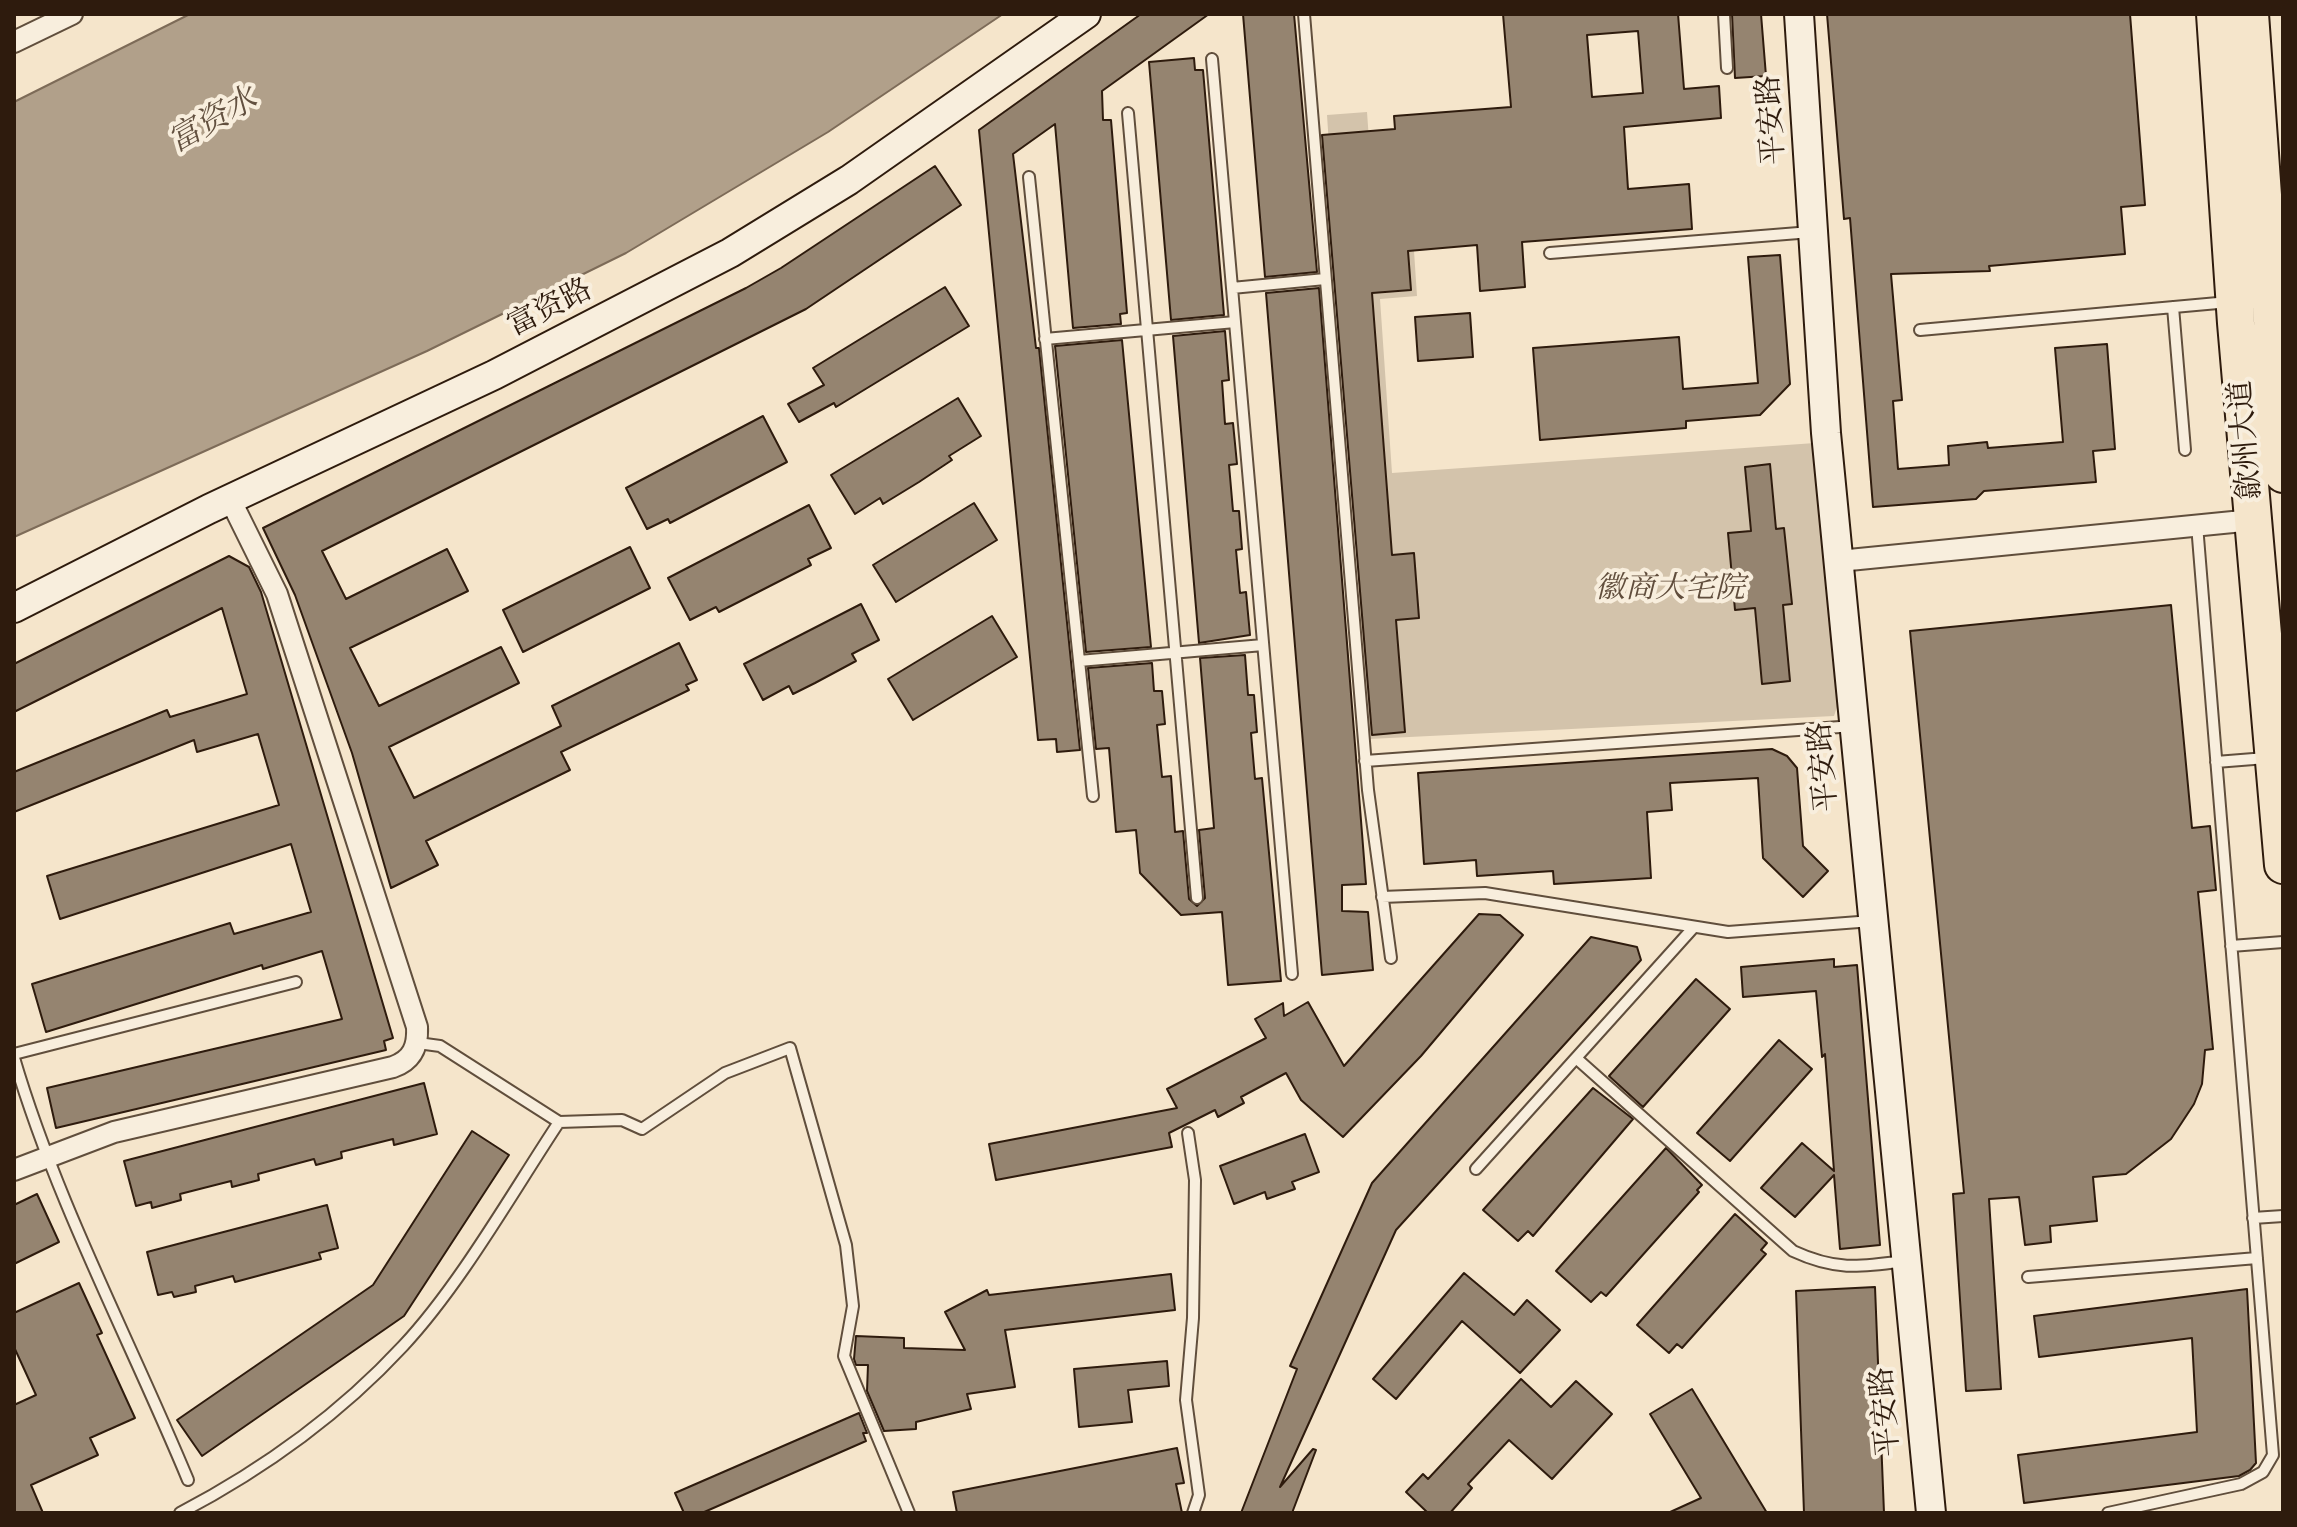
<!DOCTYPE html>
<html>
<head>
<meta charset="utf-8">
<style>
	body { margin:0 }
	#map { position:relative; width:2297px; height:1527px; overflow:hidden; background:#f5e5cb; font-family:"EB Garamond",serif }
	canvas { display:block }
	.frame { position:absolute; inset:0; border:16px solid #2e1b0d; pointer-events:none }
</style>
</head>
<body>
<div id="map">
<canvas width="2297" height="1527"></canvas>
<div class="frame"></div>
</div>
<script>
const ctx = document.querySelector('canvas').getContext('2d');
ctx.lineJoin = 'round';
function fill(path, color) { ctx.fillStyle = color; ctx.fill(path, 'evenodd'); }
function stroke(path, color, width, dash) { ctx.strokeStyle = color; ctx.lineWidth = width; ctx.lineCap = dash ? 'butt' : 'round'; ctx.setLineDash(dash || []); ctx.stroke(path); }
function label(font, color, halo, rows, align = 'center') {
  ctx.font = font + ' "EB Garamond","Noto Serif SC",serif'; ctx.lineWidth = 8; ctx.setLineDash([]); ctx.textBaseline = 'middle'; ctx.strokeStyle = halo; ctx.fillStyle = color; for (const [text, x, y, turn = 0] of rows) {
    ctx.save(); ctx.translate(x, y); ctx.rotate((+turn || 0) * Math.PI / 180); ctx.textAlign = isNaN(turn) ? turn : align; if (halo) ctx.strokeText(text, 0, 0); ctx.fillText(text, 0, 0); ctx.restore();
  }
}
fill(new Path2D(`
	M 1367,112 L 1377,253 L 1414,251 L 1417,296 L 1380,299 L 1392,473 L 1815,443 L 1839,701 L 1834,716 L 1369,739 L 1327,115 Z`), '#d3c3ab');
const water = new Path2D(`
	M 190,14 L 1003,14 L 828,132 L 626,253 L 427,351 L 14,537 L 14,102 Z`);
fill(water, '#b1a08a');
stroke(water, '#7d6b58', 2);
const building = new Path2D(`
	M 1141,14 L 1209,14 L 1102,91 L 1103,120 L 1111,120 L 1127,313 L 1120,314 L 1121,324 L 1073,328 L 1055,124 L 1013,154 L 1036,348 L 1039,348 L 1080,750 L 1057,752 L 1056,739 L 1038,740 L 979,130 Z
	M 1243,14 L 1294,14 L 1317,272 L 1265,277 Z
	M 1503,14 L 1678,14 L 1684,89 L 1719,86 L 1721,118 L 1624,127 L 1628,189 L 1689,184 L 1692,229 L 1522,242 L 1525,287 L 1480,291 L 1477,245 L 1408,251 L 1411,290 L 1372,293 L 1392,555 L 1414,553 L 1419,618 L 1396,620 L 1405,732 L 1372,735 L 1322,135 L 1395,129 L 1394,116 L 1511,107 ZM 1638,31 L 1643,93 L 1592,97 L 1587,35 Z
	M 1732,14 L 1761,14 L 1766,76 L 1735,78 Z
	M 1827,14 L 2130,14 L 2145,205 L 2121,207 L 2125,254 L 1989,266 L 1990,271 L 1891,274 L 1902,400 L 1893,401 L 1898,469 L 1949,465 L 1948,446 L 1987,442 L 1988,448 L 2063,442 L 2055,348 L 2107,344 L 2115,449 L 2093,451 L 2096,482 L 1984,491 L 1976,499 L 1873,507 L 1850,218 L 1844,219 Z
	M 1194,58 L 1195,70 L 1203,70 L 1224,315 L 1171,320 L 1149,62 Z
	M 935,166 L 961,205 L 806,309 L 322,551 L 346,599 L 447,549 L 468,591 L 350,648 L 379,706 L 501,647 L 519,683 L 389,747 L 414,798 L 561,726 L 552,706 L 679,643 L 697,680 L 686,685 L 689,690 L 561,752 L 570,770 L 426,841 L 438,865 L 391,888 L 352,753 L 295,595 L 263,528 L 746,288 L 781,268 Z
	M 1780,255 L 1790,384 L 1760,415 L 1686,421 L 1686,428 L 1540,440 L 1533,348 L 1679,337 L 1683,389 L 1758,383 L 1748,257 Z
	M 945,287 L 969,326 L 836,407 L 834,403 L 799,422 L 788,404 L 824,385 L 813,368 Z
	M 1319,288 L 1366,884 L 1342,885 L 1342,911 L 1368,912 L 1373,970 L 1322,975 L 1266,293 Z
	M 1470,313 L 1473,357 L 1418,361 L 1415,317 Z
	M 1225,331 L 1229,380 L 1222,381 L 1225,424 L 1233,423 L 1237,464 L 1229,465 L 1233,511 L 1239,511 L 1242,549 L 1236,550 L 1240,593 L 1246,592 L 1250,635 L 1199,643 L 1173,336 Z
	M 1122,340 L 1151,647 L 1086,652 L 1055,346 Z
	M 958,398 L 981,436 L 949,456 L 952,460 L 919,482 L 883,504 L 880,498 L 855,514 L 831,475 Z
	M 763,416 L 787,462 L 670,523 L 668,519 L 647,529 L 626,488 Z
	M 1770,464 L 1776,529 L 1784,528 L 1792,604 L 1783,605 L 1790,681 L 1762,684 L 1755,608 L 1735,610 L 1728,533 L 1751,531 L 1745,467 Z
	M 974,503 L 997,540 L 896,602 L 873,565 Z
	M 809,505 L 831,548 L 808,559 L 811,565 L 719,612 L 716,607 L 690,620 L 668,578 Z
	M 630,547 L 650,588 L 523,652 L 503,610 Z
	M 229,556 L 249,567 L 261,592 L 393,1038 L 384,1041 L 386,1050 L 56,1128 L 47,1088 L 342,1019 L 322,951 L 263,969 L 262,965 L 46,1032 L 32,984 L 230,923 L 234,934 L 311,912 L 291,844 L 60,919 L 47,876 L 279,805 L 258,734 L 197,752 L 194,740 L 14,812 L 14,772 L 167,710 L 170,717 L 247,694 L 222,608 L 14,712 L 14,664 Z
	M 861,604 L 879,640 L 852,654 L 856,661 L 815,683 L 793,694 L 789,686 L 763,700 L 744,664 Z
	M 2171,605 L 2192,828 L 2210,826 L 2216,890 L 2198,892 L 2213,1049 L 2205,1050 L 2202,1084 L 2194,1104 L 2171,1139 L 2126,1174 L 2093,1177 L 2097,1221 L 2050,1226 L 2051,1242 L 2025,1245 L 2019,1197 L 1989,1199 L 2001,1389 L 1966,1391 L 1953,1194 L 1964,1193 L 1910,631 Z
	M 992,616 L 1017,657 L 913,720 L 888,679 Z
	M 1245,655 L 1248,695 L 1254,695 L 1257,732 L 1251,733 L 1255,779 L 1262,778 L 1281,981 L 1228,985 L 1222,912 L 1181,915 L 1140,873 L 1136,830 L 1116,832 L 1109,748 L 1096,749 L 1088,668 L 1152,663 L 1154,691 L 1162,691 L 1165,724 L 1157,725 L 1162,777 L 1171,776 L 1175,832 L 1183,831 L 1189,899 L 1197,906 L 1205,898 L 1199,830 L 1214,828 L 1200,658 Z
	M 1772,749 L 1787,756 L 1797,768 L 1803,846 L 1828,871 L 1803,897 L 1763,858 L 1758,778 L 1670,783 L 1672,810 L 1647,812 L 1651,878 L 1554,884 L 1553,871 L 1477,876 L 1476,860 L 1424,864 L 1418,773 Z
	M 1479,914 L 1500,915 L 1523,935 L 1421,1056 L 1343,1137 L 1301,1100 L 1286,1073 L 1241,1097 L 1244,1103 L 1218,1117 L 1215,1110 L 1169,1133 L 1172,1147 L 996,1180 L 989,1144 L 1177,1108 L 1167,1089 L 1266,1038 L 1255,1019 L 1283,1003 L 1284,1016 L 1308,1002 L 1344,1066 Z
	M 1591,937 L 1637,947 L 1641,960 L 1396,1230 L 1280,1487 L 1313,1449 L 1316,1450 L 1292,1513 L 1241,1513 L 1297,1369 L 1290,1366 L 1372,1183 Z
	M 1834,959 L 1834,967 L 1857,965 L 1880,1245 L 1840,1249 L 1834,1175 L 1795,1217 L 1761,1188 L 1802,1143 L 1834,1171 L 1825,1054 L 1822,1057 L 1816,991 L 1743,997 L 1741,967 Z
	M 1696,979 L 1730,1009 L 1643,1107 L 1609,1076 Z
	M 1779,1040 L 1812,1069 L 1730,1161 L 1697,1133 Z
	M 424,1083 L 437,1134 L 394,1145 L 393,1139 L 341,1152 L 342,1158 L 316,1165 L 314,1159 L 258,1174 L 259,1180 L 232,1187 L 231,1181 L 180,1194 L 181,1200 L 152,1208 L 151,1202 L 136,1206 L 124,1161 Z
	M 1593,1088 L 1633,1119 L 1533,1236 L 1528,1231 L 1518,1241 L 1483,1210 Z
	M 472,1131 L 509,1155 L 404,1316 L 202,1456 L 177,1420 L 373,1285 Z
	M 1305,1134 L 1319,1172 L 1292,1182 L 1295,1189 L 1267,1199 L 1265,1192 L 1234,1204 L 1220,1166 Z
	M 1666,1148 L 1702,1185 L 1697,1190 L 1699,1192 L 1606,1296 L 1601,1292 L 1591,1302 L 1556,1271 Z
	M 37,1194 L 59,1242 L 14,1264 L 14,1205 Z
	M 327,1205 L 338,1248 L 319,1253 L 321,1259 L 235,1282 L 233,1276 L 195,1286 L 196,1292 L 174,1297 L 172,1292 L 158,1295 L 147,1252 Z
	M 1735,1214 L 1767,1243 L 1761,1250 L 1766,1254 L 1682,1348 L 1677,1344 L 1669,1353 L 1637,1325 Z
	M 1464,1273 L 1514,1315 L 1527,1300 L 1560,1330 L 1520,1373 L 1462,1321 L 1396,1399 L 1373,1379 Z
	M 1171,1274 L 1175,1310 L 1005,1330 L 1015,1387 L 967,1394 L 971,1409 L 916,1422 L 916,1429 L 884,1431 L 867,1391 L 868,1365 L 856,1365 L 854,1359 L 856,1336 L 904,1338 L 904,1348 L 965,1350 L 945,1312 L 987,1290 L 989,1295 Z
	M 79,1283 L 102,1333 L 97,1335 L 135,1418 L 90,1438 L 98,1455 L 31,1485 L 43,1513 L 14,1513 L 14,1405 L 36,1395 L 14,1347 L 14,1313 Z
	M 1875,1287 L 1884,1513 L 1804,1513 L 1796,1291 Z
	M 2247,1289 L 2256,1463 L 2250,1470 L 2239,1476 L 2024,1503 L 2018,1455 L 2197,1432 L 2192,1338 L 2039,1357 L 2034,1316 Z
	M 1167,1361 L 1169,1386 L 1128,1390 L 1132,1422 L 1079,1427 L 1074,1369 Z
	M 1521,1379 L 1551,1407 L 1576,1381 L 1612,1414 L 1552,1479 L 1509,1440 L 1468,1484 L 1472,1488 L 1450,1513 L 1428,1513 L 1406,1492 L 1423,1474 L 1428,1479 Z
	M 1692,1389 L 1767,1513 L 1668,1513 L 1701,1498 L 1650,1414 Z
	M 859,1413 L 867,1433 L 863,1433 L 866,1441 L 702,1513 L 684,1513 L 675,1493 Z
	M 1177,1448 L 1184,1483 L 1176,1484 L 1182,1513 L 957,1513 L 953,1492 Z`);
fill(building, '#958470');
stroke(building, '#2e1b0d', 2);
const lane = new Path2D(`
	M 1304,14 L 1368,790 L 1391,958
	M 1724,14 L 1727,68
	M 1212,59 L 1292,974
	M 1128,113 L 1197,898
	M 1029,177 L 1093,796
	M 1550,253 L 1811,232
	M 1232,288 L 1325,279
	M 2173,307 L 2185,450
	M 1920,330 L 2229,302
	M 1045,339 L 1235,322
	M 1079,661 L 1263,645
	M 1365,761 L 1854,726
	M 2216,762 L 2266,758
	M 1382,897 L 1485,893 L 1728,932 L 1872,921
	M 2231,946 L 2283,942
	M 418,1043 L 440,1046 L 559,1122 L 622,1120 L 642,1129 L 725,1073 L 790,1048 L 846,1245 L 853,1306 L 844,1356 L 909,1513
	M 14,1054 L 296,982
	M 14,1058 C 57,1204 130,1340 188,1480
	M 1576,1058 L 1793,1251 C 1836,1271 1860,1267 1905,1261
	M 1188,1133 L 1195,1180 L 1193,1318 L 1186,1400 L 1199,1495 L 1193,1513
	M 1476,1169 L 1693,928
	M 2253,1218 L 2283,1216
	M 2028,1277 L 2257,1258
	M 180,1513 C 262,1470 340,1414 403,1346 C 460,1285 512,1193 559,1122
	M 2108,1513 L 2241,1484 L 2263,1472 L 2273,1455 L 2197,525`);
const street = new Path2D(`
	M 14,42 L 72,14
	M 1839,561 L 2253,520
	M 14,1170 L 114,1132 L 393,1067 C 413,1060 418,1046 417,1027 L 277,594 L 230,499`);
const secondary = new Path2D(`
	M 1799,14 L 1826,433 L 1931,1513
	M 14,608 L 209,509 L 494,375 L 730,253 L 849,180 L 1086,14`);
const highway = new Path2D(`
	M 2215,14 L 2236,323 L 2283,865
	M 2250,14 L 2283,474`);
stroke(lane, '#604e3c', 14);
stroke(street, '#604e3c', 24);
stroke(secondary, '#2e1b0d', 32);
stroke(highway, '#2e1b0d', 40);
stroke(lane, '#f8eedd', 10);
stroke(street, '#f8eedd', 20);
stroke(secondary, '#f8eedd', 28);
stroke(highway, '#f5e5cb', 36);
label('30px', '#2e1b0d', '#f8eedd', [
	["平安路",1772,120,-94],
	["富资路",550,308,-27],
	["歙州大道",2246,440,-95],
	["平安路",1824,767,-95],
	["平安路",1886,1412,-95]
]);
label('italic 30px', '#604d3c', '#f8eedd', [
	["徽商大宅院",1670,589]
]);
label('italic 32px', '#62503f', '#f8eedd', [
	["富资水",213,121,-30]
]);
</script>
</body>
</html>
